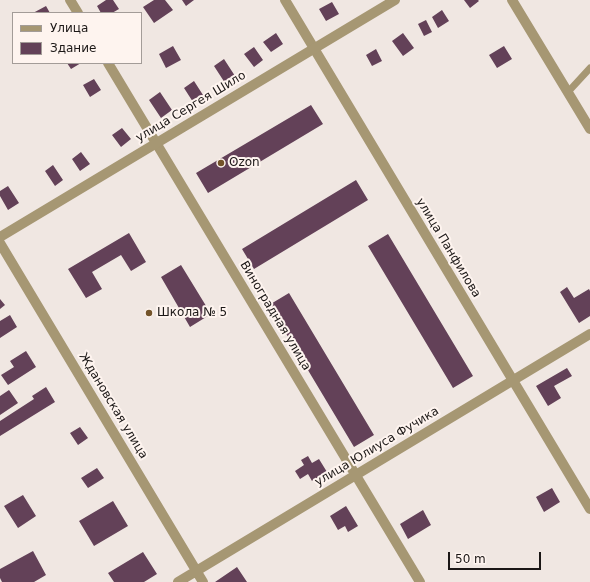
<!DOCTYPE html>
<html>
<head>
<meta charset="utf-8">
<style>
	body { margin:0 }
	#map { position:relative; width:590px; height:582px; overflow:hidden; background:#f0e7e2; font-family:"DejaVu Sans",sans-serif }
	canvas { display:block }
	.legend { position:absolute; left:12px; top:12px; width:130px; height:52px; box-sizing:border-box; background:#fef4ef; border:1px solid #a39c98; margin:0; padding:5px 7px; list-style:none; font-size:12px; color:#1b1716 }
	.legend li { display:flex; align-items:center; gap:8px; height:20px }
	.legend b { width:20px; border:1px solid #a39c98 }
	.scale { position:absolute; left:448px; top:552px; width:93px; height:18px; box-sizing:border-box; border:2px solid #1b1716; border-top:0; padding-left:5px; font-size:12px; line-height:14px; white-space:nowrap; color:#1b1716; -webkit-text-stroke:3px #fef4ef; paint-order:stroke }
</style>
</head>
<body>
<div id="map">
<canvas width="590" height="582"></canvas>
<ul class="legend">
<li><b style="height:5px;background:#a69773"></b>Улица</li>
<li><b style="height:11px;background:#634158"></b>Здание</li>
</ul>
<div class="scale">50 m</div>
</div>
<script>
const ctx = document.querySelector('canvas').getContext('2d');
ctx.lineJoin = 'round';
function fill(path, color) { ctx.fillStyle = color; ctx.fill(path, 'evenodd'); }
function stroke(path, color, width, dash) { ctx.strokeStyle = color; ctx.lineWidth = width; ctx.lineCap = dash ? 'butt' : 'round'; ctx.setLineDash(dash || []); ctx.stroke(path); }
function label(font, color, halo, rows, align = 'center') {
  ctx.font = font + ' "DejaVu Sans",sans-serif'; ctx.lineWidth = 4; ctx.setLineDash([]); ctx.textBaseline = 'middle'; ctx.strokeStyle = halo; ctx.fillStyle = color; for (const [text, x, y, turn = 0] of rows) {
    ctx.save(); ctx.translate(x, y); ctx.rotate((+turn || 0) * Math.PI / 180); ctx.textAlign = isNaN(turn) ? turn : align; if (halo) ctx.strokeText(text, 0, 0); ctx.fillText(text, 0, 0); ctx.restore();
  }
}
fill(new Path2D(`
	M 106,0 L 113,0 L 119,9 L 112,13 L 101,13 L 97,6 Z
	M 154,0 L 165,0 L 173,10 L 154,23 L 143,7 Z
	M 182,0 L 194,0 L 186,6 Z
	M 464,0 L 478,0 L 479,1 L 470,8 Z
	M 332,2 L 339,14 L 326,21 L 319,9 Z
	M 46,6 L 50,13 L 33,13 Z
	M 442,10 L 449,21 L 438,28 L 432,17 Z
	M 426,20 L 432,32 L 424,36 L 418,24 Z
	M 276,33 L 283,44 L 271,52 L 263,42 Z
	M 403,33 L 414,48 L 403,56 L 392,41 Z
	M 173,46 L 181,60 L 166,68 L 159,54 Z
	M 504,46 L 512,59 L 497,68 L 489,55 Z
	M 254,47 L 263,60 L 254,67 L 244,54 Z
	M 376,49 L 382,61 L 372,66 L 366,55 Z
	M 224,59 L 235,76 L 225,83 L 214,66 Z
	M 67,63 L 81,63 L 71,69 Z
	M 94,79 L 101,90 L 90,97 L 83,85 Z
	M 194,81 L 203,95 L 193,102 L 184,88 Z
	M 160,92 L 172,110 L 161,118 L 149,100 Z
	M 311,105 L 323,124 L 208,193 L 196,173 Z
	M 122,128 L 131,139 L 121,147 L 112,135 Z
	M 81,152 L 90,164 L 80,171 L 72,159 Z
	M 53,165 L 63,180 L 55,186 L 45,171 Z
	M 356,180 L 368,200 L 254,269 L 242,249 Z
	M 8,186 L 19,203 L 8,210 L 0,196 L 0,191 Z
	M 129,233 L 146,262 L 131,271 L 121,255 L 92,272 L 102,289 L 86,298 L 68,269 Z
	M 388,234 L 473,376 L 453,388 L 368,246 Z
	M 181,265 L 211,314 L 190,327 L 161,277 Z
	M 567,287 L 574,298 L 589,289 L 590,291 L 590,316 L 579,323 L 560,292 Z
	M 289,293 L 374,435 L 354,447 L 269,305 Z
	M 0,299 L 5,305 L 0,309 Z
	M 10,315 L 17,327 L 0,338 L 0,321 Z
	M 26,351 L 36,367 L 8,385 L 1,375 L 14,367 L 10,361 Z
	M 567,368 L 572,376 L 554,386 L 561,398 L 548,406 L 536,386 Z
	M 46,387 L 55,402 L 0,436 L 0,421 L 34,399 L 32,396 Z
	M 9,390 L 18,403 L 0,415 L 0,396 Z
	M 80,427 L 88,438 L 78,445 L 70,433 Z
	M 308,456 L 312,463 L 319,459 L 327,472 L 312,481 L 308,474 L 300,479 L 295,471 L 304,465 L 301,460 Z
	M 97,468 L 104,478 L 88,488 L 81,478 Z
	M 552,488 L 560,502 L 544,512 L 536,497 Z
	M 23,495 L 36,516 L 18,528 L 4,506 Z
	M 113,501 L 128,526 L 94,546 L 79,521 Z
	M 346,506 L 358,526 L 348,532 L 345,526 L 338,530 L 330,516 Z
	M 423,510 L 431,525 L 408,539 L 400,524 Z
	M 33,551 L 46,575 L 34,582 L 2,582 L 0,578 L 0,569 Z
	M 143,552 L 157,574 L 144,582 L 114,582 L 108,573 Z
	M 237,567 L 247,582 L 215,582 Z`), '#634158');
stroke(new Path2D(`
	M 568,92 L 590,68`), '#a69773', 7);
stroke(new Path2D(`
	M 70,0 L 78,13
	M 285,0 L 590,509
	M 108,63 L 420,582
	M 0,243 L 203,582
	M 178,582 L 590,334`), '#a69773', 10);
stroke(new Path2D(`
	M 512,0 L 590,129
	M 0,237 L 395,0`), '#a69773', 10);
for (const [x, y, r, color] of [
	[221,163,4,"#735329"],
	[149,313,4,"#735329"]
]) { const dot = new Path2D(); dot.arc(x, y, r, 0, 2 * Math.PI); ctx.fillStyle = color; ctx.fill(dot); stroke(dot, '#fef4ef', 1.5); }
label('12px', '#1b1716', '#fef4ef', [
	["улица Сергея Шило",191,107,-31],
	["улица Панфилова",448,248,59],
	["Виноградная улица",275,316,59],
	["Ждановская улица",113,406,59],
	["улица Юлиуса Фучика",377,447,-31]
]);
label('12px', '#1b1716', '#fef4ef', [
	["Ozon",229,163],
	["Школа № 5",157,313]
], 'left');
</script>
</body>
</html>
